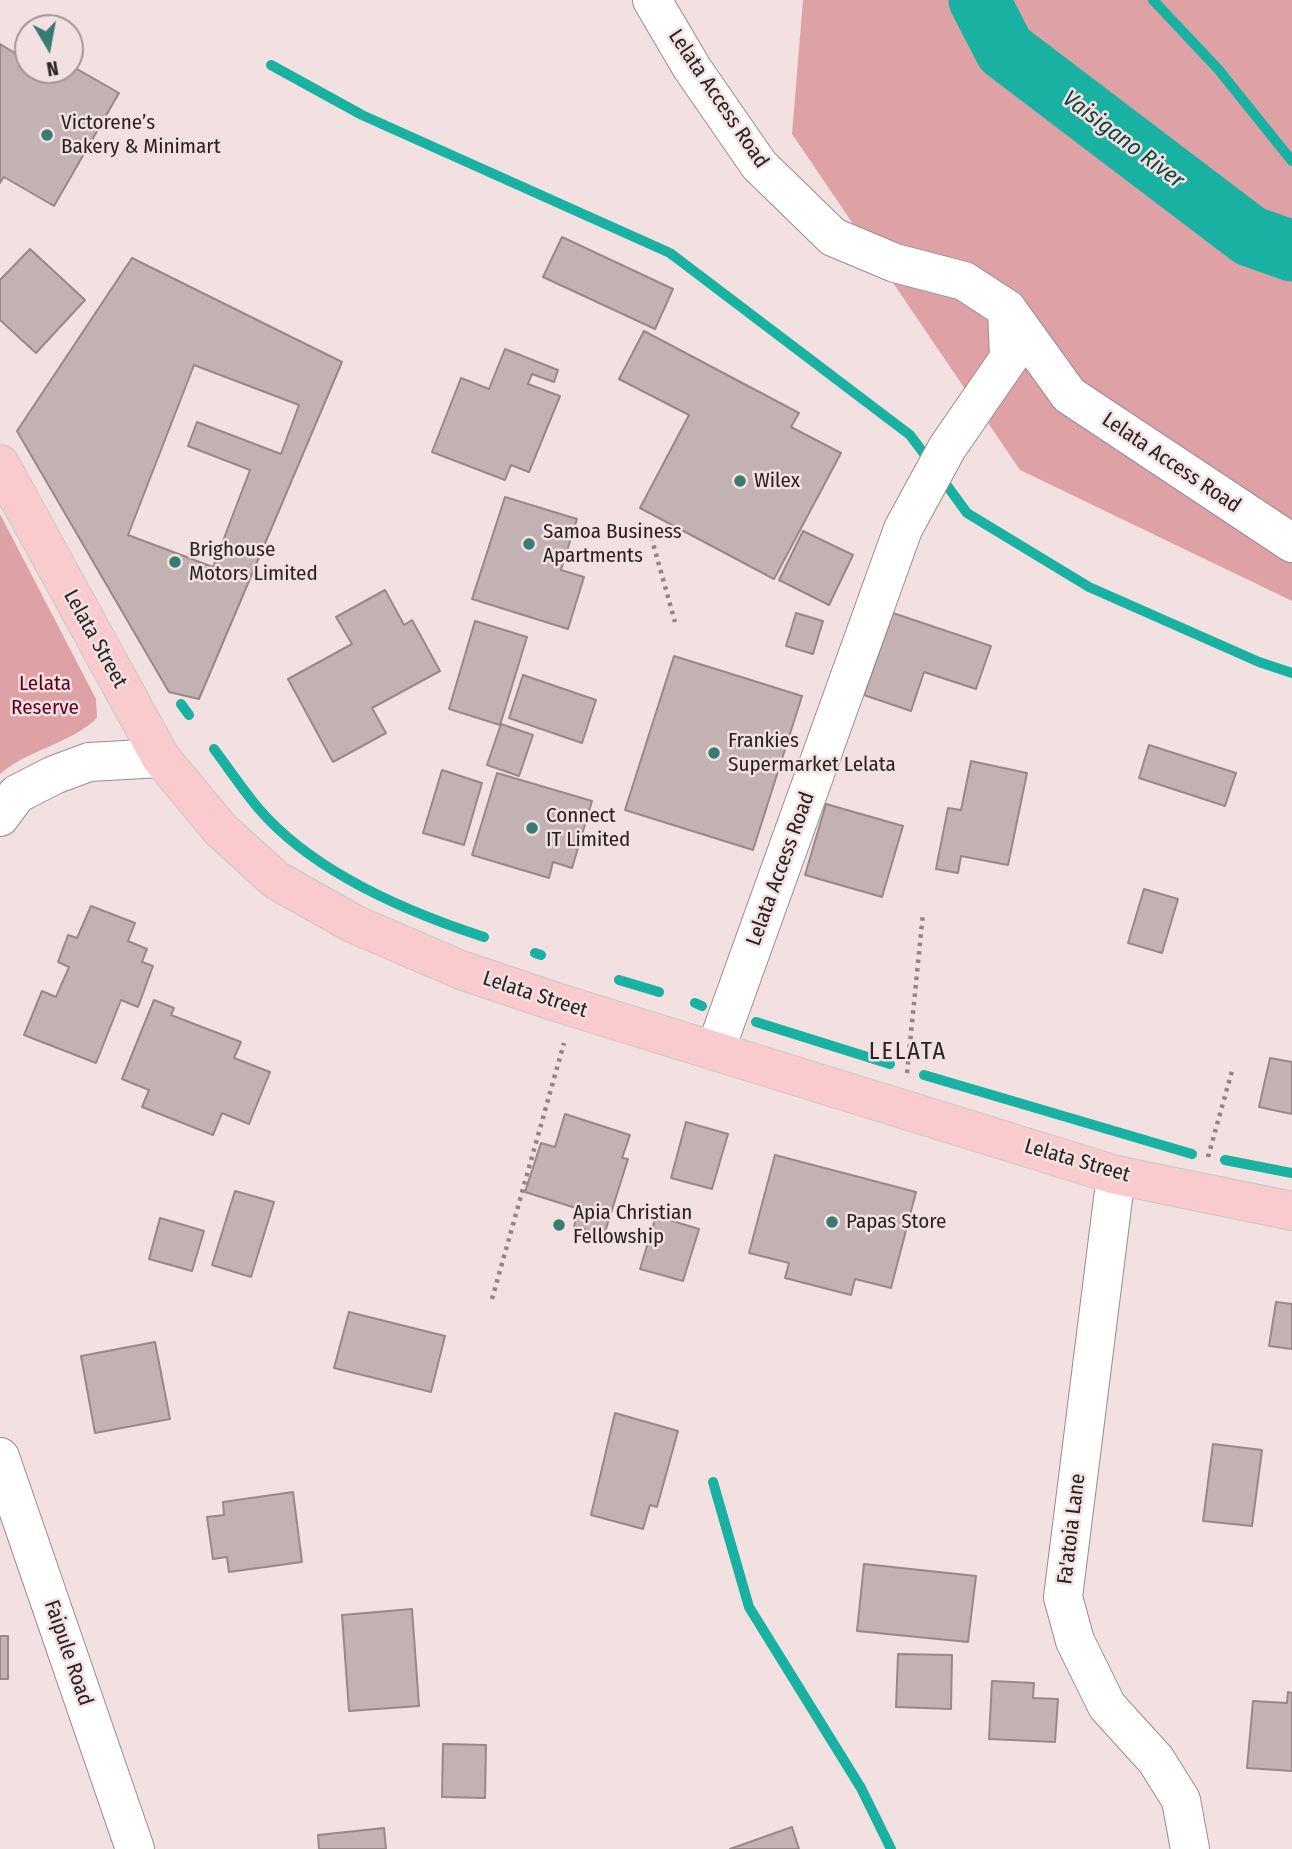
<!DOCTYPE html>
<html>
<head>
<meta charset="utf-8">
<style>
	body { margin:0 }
	#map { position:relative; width:1292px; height:1849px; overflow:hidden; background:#f3e1e2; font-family:"Fira Sans Condensed",sans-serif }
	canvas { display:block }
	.north { position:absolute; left:14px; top:14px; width:70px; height:70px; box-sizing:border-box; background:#f3e1e2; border:2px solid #a29595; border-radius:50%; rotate:170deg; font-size:19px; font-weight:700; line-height:28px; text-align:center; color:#292222 }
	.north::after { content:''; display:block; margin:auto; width:24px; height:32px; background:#367c72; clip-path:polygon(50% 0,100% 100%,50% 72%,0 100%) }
</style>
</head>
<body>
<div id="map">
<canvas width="1292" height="1849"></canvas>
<div class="north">N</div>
</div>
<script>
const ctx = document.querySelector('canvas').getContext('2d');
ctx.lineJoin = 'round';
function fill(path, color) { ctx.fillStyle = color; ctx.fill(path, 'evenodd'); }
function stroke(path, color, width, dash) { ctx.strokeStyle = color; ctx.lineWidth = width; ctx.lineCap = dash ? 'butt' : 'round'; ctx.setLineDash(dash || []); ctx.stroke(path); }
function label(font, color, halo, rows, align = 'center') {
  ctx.font = font + ' "Fira Sans Condensed",sans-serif'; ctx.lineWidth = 5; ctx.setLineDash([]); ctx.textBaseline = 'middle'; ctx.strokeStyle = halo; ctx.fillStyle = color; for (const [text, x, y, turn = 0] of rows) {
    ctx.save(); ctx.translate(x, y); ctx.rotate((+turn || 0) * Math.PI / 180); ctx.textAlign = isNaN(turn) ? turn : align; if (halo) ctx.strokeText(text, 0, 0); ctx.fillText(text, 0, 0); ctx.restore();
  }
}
fill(new Path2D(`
	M 803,0 L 1292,0 L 1292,601 L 1020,470 L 792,134 Z
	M 0,514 L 96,699 L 97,718 C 70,744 29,749 0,774 Z`), '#dea2a6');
stroke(new Path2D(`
	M 1153,0 L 1218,69 L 1292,161
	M 271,65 L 362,115 L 670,253 L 910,435 L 931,463
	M 940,476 L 967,513 L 1089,587 L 1259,662 L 1292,673
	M 181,704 L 189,715
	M 214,749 C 229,769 243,790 259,809 C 314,873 407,912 484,937
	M 535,953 L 541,955
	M 619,980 L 659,992
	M 695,1003 L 702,1006
	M 756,1022 L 890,1064
	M 924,1075 L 1192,1154
	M 1225,1160 L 1292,1173
	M 713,1482 L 749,1607 L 861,1788 L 891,1849`), '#19b1a1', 10);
stroke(new Path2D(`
	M 979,0 L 1005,50 L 1250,236 L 1292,251`), '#19b1a1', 61);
const building = new Path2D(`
	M 0,44 L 28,61 L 28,70 L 43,70 L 51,75 L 58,70 L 70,70 L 70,65 L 119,93 L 54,206 L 4,177 L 0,183 Z
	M 562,237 L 673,289 L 655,329 L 543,277 Z
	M 30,249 L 85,300 L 36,353 L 0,320 L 0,280 Z
	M 132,258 L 342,362 L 199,699 L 169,692 L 17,431 Z
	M 644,331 L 799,413 L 791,427 L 841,453 L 774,579 L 640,508 L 689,415 L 619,379 Z
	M 505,349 L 558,370 L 554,382 L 532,374 L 528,384 L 560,396 L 529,472 L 511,465 L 505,480 L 432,452 L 461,378 L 489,389 Z
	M 194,365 L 299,405 L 281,454 L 197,422 L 188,446 L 250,470 L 213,567 L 128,535 Z
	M 505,497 L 577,519 L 561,570 L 584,577 L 568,629 L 472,599 Z
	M 803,531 L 853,555 L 829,605 L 779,580 Z
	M 385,590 L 404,625 L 412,620 L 440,671 L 372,708 L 386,733 L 333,762 L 288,679 L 352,644 L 336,617 Z
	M 796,613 L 823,621 L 813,654 L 786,646 Z
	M 893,613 L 991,646 L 976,689 L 924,672 L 911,711 L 864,695 Z
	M 475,621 L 527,637 L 500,725 L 449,709 Z
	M 674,656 L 802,696 L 753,850 L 625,810 Z
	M 523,675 L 596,700 L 582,743 L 509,718 Z
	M 501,724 L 533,735 L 519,776 L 487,765 Z
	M 1149,745 L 1236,773 L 1225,806 L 1139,778 Z
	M 971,761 L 1027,773 L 1008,865 L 961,856 L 958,873 L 936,869 L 948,808 L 961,810 Z
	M 442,770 L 482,783 L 464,845 L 423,833 Z
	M 497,773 L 592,801 L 572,868 L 553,862 L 549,878 L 472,855 Z
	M 826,804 L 903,826 L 882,897 L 805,875 Z
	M 1144,889 L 1178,899 L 1162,953 L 1128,943 Z
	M 91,906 L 135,923 L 128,941 L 147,949 L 142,962 L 153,966 L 138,1007 L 121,1000 L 96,1063 L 24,1035 L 42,991 L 56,997 L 69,967 L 58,962 L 68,935 L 77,938 Z
	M 154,1000 L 174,1008 L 171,1015 L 241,1042 L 234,1058 L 270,1072 L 249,1124 L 222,1113 L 213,1135 L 142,1107 L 149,1090 L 122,1079 Z
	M 1270,1058 L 1292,1062 L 1292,1114 L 1259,1107 Z
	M 565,1114 L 630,1135 L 622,1158 L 628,1159 L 604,1235 L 574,1226 L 579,1209 L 525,1192 L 541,1143 L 555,1147 Z
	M 686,1122 L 728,1134 L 712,1189 L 671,1178 Z
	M 775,1155 L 916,1192 L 891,1288 L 855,1279 L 851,1295 L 785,1278 L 789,1263 L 749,1253 Z
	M 235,1191 L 274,1202 L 251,1277 L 212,1265 Z
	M 656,1216 L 699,1229 L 683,1281 L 640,1269 Z
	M 160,1218 L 204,1231 L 192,1271 L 149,1259 Z
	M 1276,1302 L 1292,1304 L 1292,1349 L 1269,1346 Z
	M 349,1312 L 445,1336 L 431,1392 L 334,1368 Z
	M 155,1342 L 170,1419 L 95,1433 L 81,1356 Z
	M 615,1413 L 678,1431 L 657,1507 L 650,1505 L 643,1529 L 591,1515 Z
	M 1213,1444 L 1262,1450 L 1252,1526 L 1203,1521 Z
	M 293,1492 L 302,1562 L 229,1572 L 227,1557 L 213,1559 L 207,1517 L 224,1515 L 223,1502 Z
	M 864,1564 L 976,1576 L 968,1642 L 857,1631 Z
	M 412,1609 L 419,1706 L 349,1711 L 342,1615 Z
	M 0,1636 L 8,1636 L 8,1679 L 0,1679 Z
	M 898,1654 L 952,1655 L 951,1709 L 896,1707 Z
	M 992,1681 L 1034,1683 L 1033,1698 L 1058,1699 L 1055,1742 L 989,1739 Z
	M 1288,1692 L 1292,1693 L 1292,1771 L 1247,1768 L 1253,1701 L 1287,1703 Z
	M 443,1744 L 486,1745 L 485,1798 L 442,1797 Z
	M 792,1827 L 799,1849 L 730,1849 Z
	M 384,1828 L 386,1849 L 319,1849 L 318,1835 Z`);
fill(building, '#c3b2b3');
stroke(building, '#998889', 2);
const minor = new Path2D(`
	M 652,0 L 692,68 L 759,165 L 833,237 L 895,263 L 964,281 L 1007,309 L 1009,358 L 947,448 L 903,529 L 715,1051
	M 1007,309 L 1069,395 L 1292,543
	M 0,817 L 17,794 L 54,775 L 89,762 L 161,758
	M 1116,1175 L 1063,1597 L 1075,1641 L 1107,1706 L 1156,1760 L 1181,1800 L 1190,1849
	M 0,1457 L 135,1849`);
const major = new Path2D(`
	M 0,464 L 161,758 L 221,830 L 276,880 L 354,924 L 461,970 L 556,1002 L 1116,1175 L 1292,1211`);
stroke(minor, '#9c8b8c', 40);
stroke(major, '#c7c6c6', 40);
stroke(new Path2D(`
	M 649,529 L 675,622
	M 907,1073 L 923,913
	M 1208,1157 L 1232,1071
	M 492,1299 L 564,1043`), '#928585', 4.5, [3.5, 5]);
stroke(minor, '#fff', 38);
stroke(major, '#facbce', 38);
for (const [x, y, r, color] of [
	[47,135,7,"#367c72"],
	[740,481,7,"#367c72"],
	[529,544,7,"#367c72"],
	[175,562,7,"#367c72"],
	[714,753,7,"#367c72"],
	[532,828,7,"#367c72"],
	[832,1222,7,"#367c72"],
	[559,1225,7,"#367c72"]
]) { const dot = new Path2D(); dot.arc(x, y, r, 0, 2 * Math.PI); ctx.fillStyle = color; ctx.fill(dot); stroke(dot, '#f3e1e2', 2.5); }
label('21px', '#292222', '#f3e1e2', [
	["Lelata Access Road",718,99,56],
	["Lelata Access Road",1171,463,34],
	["Lelata Street",95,639,61],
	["Lelata Access Road",781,869,-70],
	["Lelata Street",535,995,18],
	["Lelata Street",1077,1161,16],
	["Fa'atoia Lane",1072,1529,-83],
	["Faipule Road",68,1653,71]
]);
label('21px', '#292222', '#f3e1e2', [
	["Victorene’s",61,123],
	["Bakery & Minimart",61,147],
	["Wilex",754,481],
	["Samoa Business",543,532],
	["Apartments",543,556],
	["Brighouse",189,550],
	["Motors Limited",189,574],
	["Frankies",728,741],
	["Supermarket Lelata",728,765],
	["Connect",546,816],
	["IT Limited",546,840],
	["Apia Christian",573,1213],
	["Fellowship",573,1237],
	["Papas Store",846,1222]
], 'left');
label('21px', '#5a001a', '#f3e1e2', [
	["Lelata",45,684],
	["Reserve",45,708]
]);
label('italic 23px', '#0a473f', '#f3e1e2', [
	["Vaisigano River",1123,140,37]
]);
ctx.letterSpacing = '2px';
label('24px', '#292222', '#f3e1e2', [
	["LELATA",908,1052]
]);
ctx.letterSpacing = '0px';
</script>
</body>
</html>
